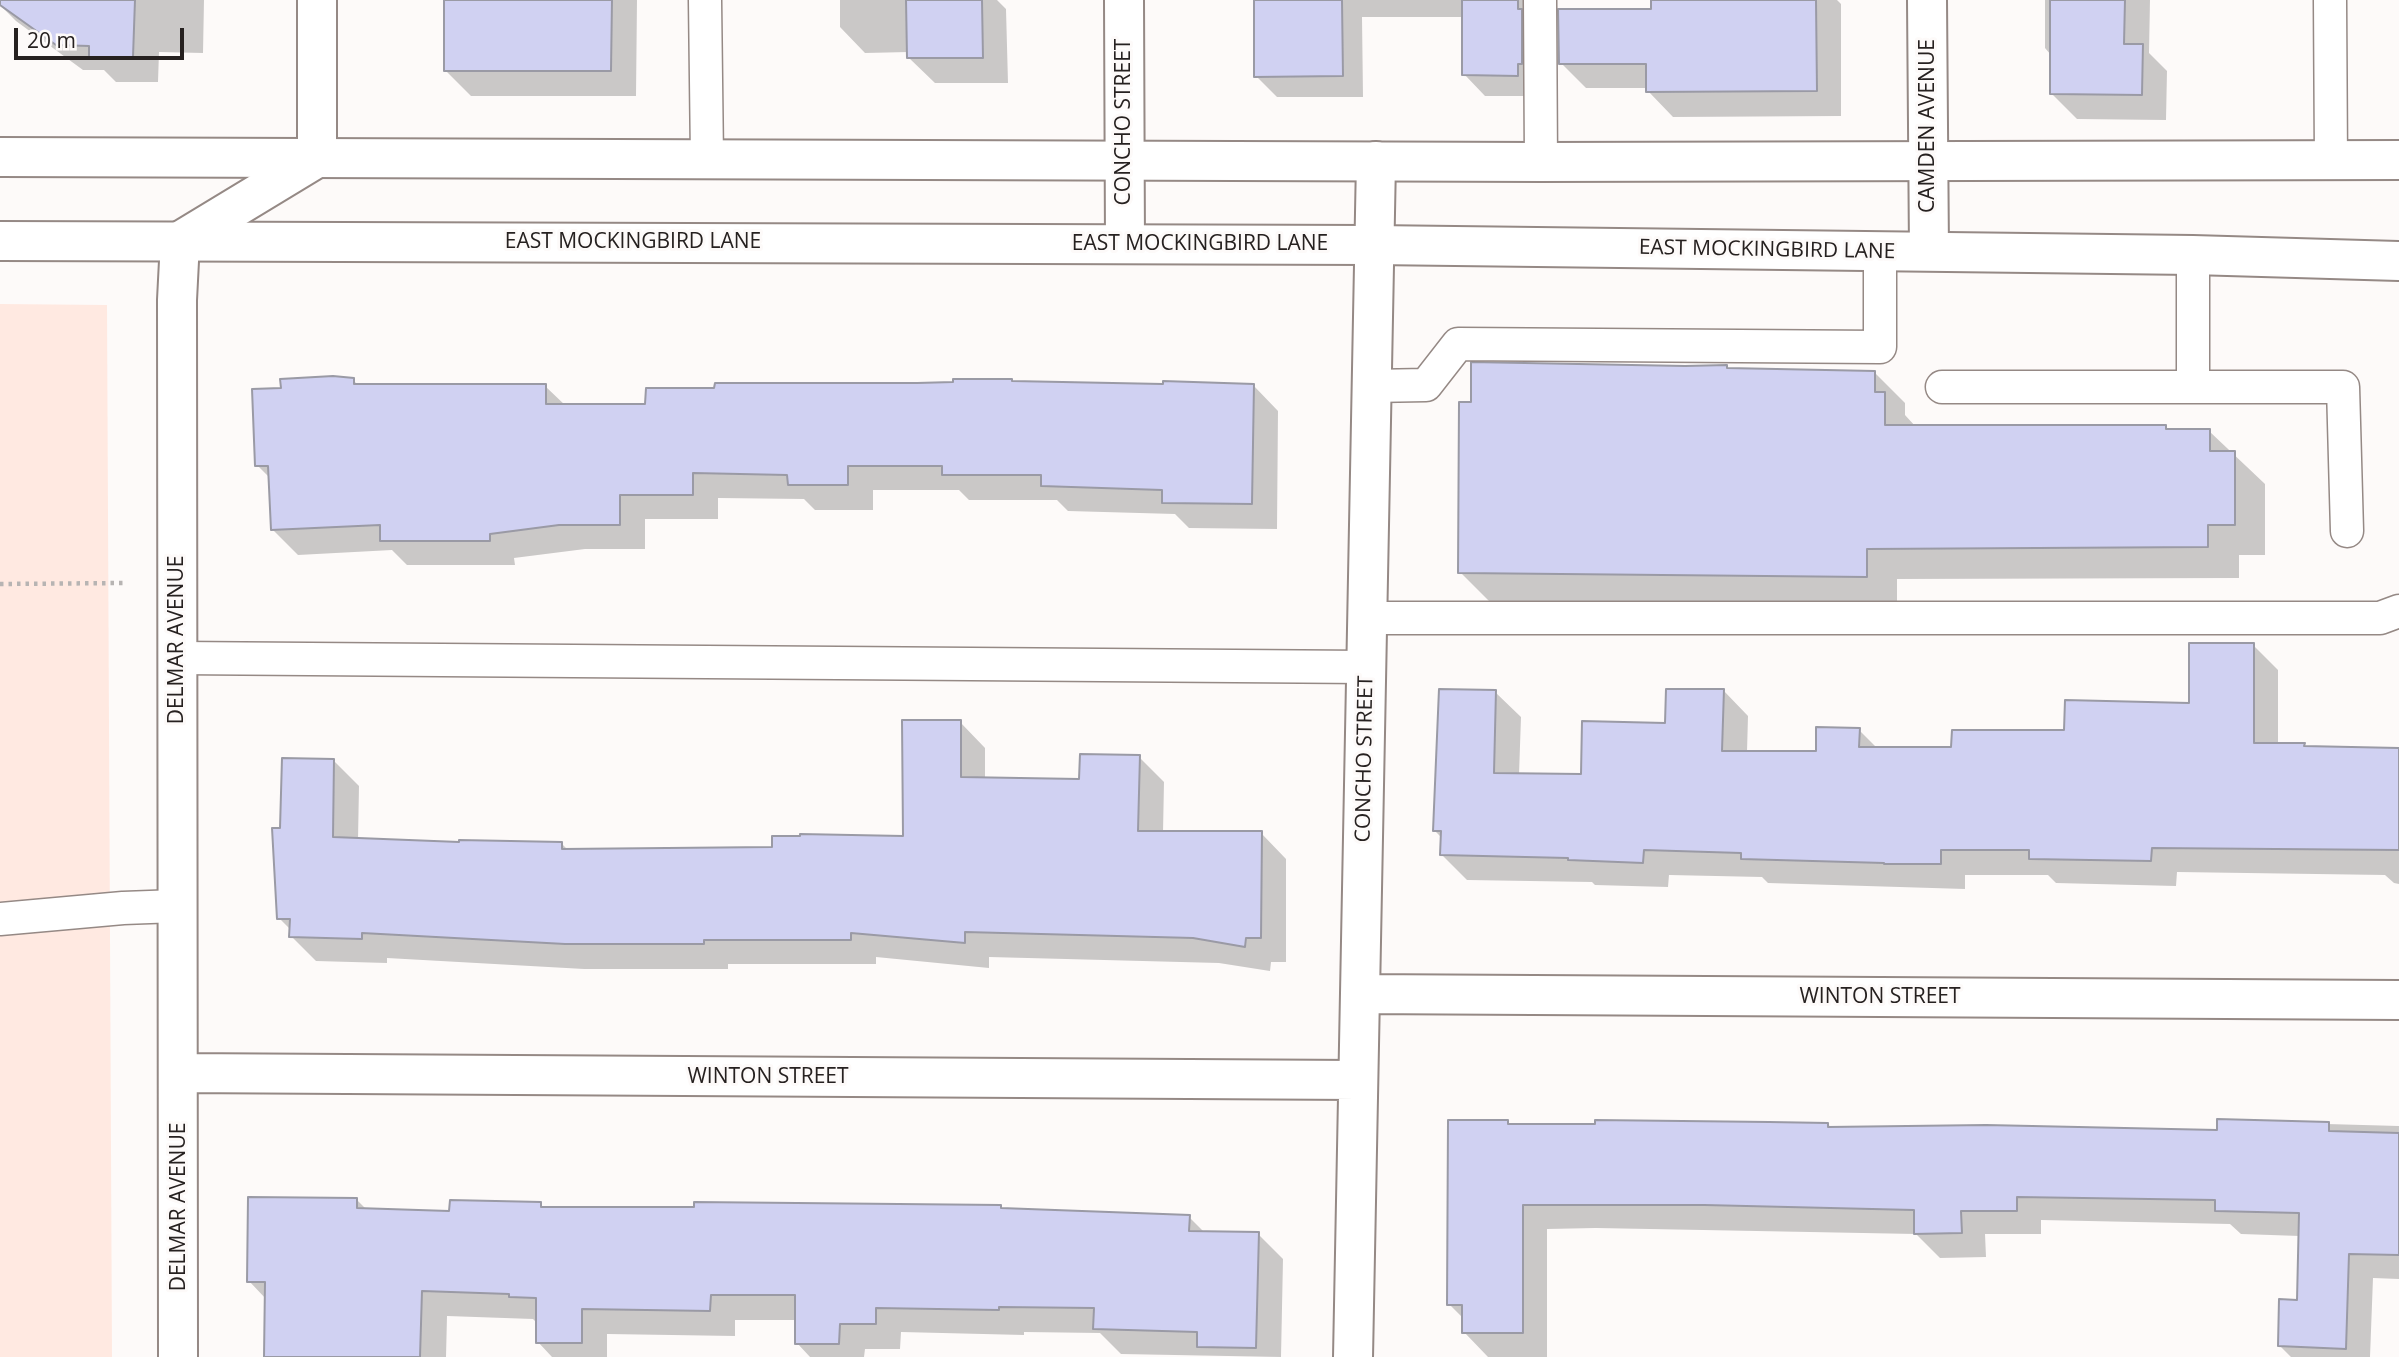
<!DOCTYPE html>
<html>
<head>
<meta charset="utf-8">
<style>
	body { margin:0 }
	#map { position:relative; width:2399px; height:1357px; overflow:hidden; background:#fdfaf9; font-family:"Open Sans",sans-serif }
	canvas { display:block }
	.scale { position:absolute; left:14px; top:28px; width:170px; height:32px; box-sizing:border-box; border:4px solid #262120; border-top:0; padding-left:9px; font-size:21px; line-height:24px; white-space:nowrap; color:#262120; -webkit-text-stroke:5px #fdfaf9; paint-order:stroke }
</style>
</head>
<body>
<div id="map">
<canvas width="2399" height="1357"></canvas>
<div class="scale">20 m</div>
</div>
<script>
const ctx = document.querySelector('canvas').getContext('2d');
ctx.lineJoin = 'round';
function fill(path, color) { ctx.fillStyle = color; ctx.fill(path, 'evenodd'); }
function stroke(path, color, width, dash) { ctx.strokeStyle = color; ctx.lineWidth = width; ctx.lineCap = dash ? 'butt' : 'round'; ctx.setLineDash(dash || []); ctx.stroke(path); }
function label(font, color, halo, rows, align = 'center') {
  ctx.font = font + ' "Open Sans",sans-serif'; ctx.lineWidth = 6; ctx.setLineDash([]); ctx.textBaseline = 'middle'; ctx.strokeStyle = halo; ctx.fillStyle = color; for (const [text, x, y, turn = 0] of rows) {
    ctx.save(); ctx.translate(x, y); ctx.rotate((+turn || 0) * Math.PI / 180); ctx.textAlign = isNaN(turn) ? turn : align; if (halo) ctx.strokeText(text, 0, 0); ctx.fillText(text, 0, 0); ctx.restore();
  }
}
fill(new Path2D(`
	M 0,304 L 107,305 L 112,1357 L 0,1357 Z`), '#ffe9e1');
fill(new Path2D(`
	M 0,0 L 204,0 L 203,53 L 159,52 L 158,82 L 116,82 L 104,70 L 83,70 L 16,21 L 0,5 Z
	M 446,0 L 637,0 L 636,96 L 471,96 L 446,71 Z
	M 840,0 L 997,0 L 1006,9 L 1008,83 L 935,83 L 909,58 L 909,52 L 865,53 L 840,27 Z
	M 1256,0 L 1539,0 L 1539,96 L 1485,96 L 1464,74 L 1464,17 L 1362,17 L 1363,97 L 1277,97 L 1256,76 Z
	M 1652,0 L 1837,0 L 1841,4 L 1841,116 L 1673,117 L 1648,91 L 1648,88 L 1586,88 L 1561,63 L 1653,11 Z
	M 2045,0 L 2150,0 L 2149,53 L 2167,71 L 2166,120 L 2077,119 L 2051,93 L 2051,55 L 2045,48 Z
	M 1726,367 L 1730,370 L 1874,372 L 1905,403 L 1905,415 L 1916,427 L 2165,427 L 2169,431 L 2209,431 L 2265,484 L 2265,555 L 2239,555 L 2239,578 L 1897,579 L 1897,607 L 1491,603 L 1460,572 L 1472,403 Z
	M 353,380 L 359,386 L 545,386 L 566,406 L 647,406 L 1013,383 L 1253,385 L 1278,411 L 1277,529 L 1189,528 L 1175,514 L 1068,511 L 1057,500 L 969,500 L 959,490 L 873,490 L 873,510 L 815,510 L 804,499 L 718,498 L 718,519 L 645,519 L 645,549 L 585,549 L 514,558 L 515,565 L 407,565 L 392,550 L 298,555 L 273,530 L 271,479 L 257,465 L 283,390 Z
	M 2253,645 L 2278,670 L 2278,745 L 2304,745 L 2307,748 L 2399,750 L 2399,884 L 2394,883 L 2385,875 L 2177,872 L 2176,886 L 2056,883 L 2048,875 L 1965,875 L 1965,889 L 1768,883 L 1762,877 L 1669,875 L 1668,887 L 1595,885 L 1592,882 L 1467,880 L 1441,854 L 1442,838 L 1435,831 L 1495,692 L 1521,717 L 1519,775 L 1582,775 L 1723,690 L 1748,716 L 1747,752 L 1817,752 L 1859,730 L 1878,749 L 1953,749 L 2065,732 L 2190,704 Z
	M 960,722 L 985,748 L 985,779 L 1081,781 L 1139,757 L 1164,782 L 1163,833 L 1261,833 L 1286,859 L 1286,962 L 1271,962 L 1270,971 L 1219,963 L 989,957 L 989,968 L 876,957 L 876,964 L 728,964 L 728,969 L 584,969 L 387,958 L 387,963 L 316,961 L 291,936 L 291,930 L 279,918 L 282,829 L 334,761 L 359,786 L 358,840 L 461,844 L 562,844 L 569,851 L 774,849 L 904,838 Z
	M 2219,1121 L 2399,1126 L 2399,1279 L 2373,1278 L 2370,1357 L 2291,1357 L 2279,1345 L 2298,1302 L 2300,1236 L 2241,1234 L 2230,1224 L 2041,1220 L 2041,1234 L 1985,1234 L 1986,1257 L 1940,1258 L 1916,1234 L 1596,1228 L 1547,1229 L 1547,1357 L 1488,1357 L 1464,1332 L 1464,1319 L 1449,1304 L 1507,1122 L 1511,1126 L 1828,1124 L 1832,1129 L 2219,1132 Z
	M 357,1200 L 367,1210 L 451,1212 L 540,1204 L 544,1209 L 1003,1210 L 1189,1217 L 1205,1233 L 1258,1234 L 1283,1259 L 1281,1357 L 1121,1354 L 1100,1333 L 1024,1332 L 1024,1335 L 901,1332 L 900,1349 L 865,1349 L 864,1357 L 810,1357 L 797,1343 L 797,1320 L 735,1320 L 735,1336 L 607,1334 L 607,1357 L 552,1357 L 538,1342 L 536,1322 L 533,1319 L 447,1316 L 446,1357 L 265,1357 L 266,1299 L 249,1281 Z`), '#0003');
const building = new Path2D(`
	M 0,0 L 135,0 L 133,57 L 89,57 L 89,46 L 56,45 L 0,5 Z
	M 444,0 L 612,0 L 611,71 L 444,71 Z
	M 906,0 L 982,0 L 983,58 L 907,58 Z
	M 1254,0 L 1342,0 L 1343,76 L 1254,77 Z
	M 1462,0 L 1518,0 L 1518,9 L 1522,9 L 1522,64 L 1518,64 L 1518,76 L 1462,75 Z
	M 1651,0 L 1816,0 L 1817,91 L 1646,92 L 1646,64 L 1559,64 L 1558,9 L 1651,9 Z
	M 2050,0 L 2125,0 L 2124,44 L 2143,44 L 2142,95 L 2050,94 Z
	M 1471,362 L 1685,366 L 1727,365 L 1727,368 L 1875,371 L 1875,392 L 1885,392 L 1885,425 L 2166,425 L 2166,429 L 2210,429 L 2210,451 L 2235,451 L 2235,525 L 2208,525 L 2208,547 L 1867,549 L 1867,577 L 1458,573 L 1459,402 L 1471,402 Z
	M 333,376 L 354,378 L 354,384 L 546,384 L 546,404 L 645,404 L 646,388 L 714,388 L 715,383 L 917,383 L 953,382 L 953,379 L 1012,379 L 1012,381 L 1163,384 L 1163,381 L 1254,384 L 1252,504 L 1162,503 L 1162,490 L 1041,486 L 1041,475 L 942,475 L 942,466 L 848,466 L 848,485 L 788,485 L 787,475 L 693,473 L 693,495 L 620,495 L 620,525 L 559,525 L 490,534 L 490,541 L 380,541 L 380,525 L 271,530 L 268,466 L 255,466 L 252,389 L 281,388 L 280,379 Z
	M 2189,643 L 2254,643 L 2254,743 L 2305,743 L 2304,746 L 2399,748 L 2399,850 L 2152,848 L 2151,861 L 2029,859 L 2029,850 L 1941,850 L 1941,864 L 1884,864 L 1884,863 L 1741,859 L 1741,853 L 1644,850 L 1643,863 L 1568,860 L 1568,858 L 1440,855 L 1441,831 L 1433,831 L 1439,689 L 1496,690 L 1494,773 L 1581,774 L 1582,721 L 1665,723 L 1666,689 L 1724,689 L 1722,751 L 1816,751 L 1816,727 L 1860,728 L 1859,747 L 1951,747 L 1952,730 L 2064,730 L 2065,700 L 2189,703 Z
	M 902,720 L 961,720 L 961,777 L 1079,779 L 1080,754 L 1140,755 L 1138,831 L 1262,831 L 1261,938 L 1246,938 L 1245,947 L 1193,938 L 965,932 L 965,943 L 851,933 L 851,940 L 704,940 L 704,944 L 565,944 L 362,933 L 362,939 L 289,937 L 290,919 L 277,919 L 272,828 L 280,828 L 282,758 L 334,759 L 333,837 L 459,842 L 459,840 L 562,842 L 562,849 L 772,847 L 772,836 L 800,836 L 800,834 L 903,836 Z
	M 2217,1119 L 2329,1122 L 2329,1131 L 2399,1133 L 2399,1255 L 2349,1254 L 2346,1349 L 2278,1346 L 2279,1299 L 2297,1300 L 2299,1213 L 2215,1211 L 2215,1200 L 2017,1197 L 2017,1211 L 1961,1211 L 1962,1233 L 1914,1234 L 1914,1210 L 1704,1205 L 1523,1205 L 1523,1333 L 1462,1333 L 1462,1305 L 1447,1305 L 1448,1120 L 1508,1120 L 1508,1124 L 1595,1124 L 1595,1120 L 1769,1122 L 1828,1123 L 1828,1127 L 1986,1125 L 2217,1130 Z
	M 248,1197 L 357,1198 L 357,1208 L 449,1211 L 450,1200 L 541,1202 L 541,1207 L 694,1207 L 694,1202 L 1001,1205 L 1001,1208 L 1190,1215 L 1189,1231 L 1259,1232 L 1256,1348 L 1197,1347 L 1197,1332 L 1093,1329 L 1094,1308 L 999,1307 L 999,1310 L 876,1308 L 876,1324 L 840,1324 L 839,1344 L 795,1344 L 795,1295 L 711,1295 L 710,1311 L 582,1309 L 582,1343 L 536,1343 L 536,1298 L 509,1297 L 509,1294 L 422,1291 L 420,1357 L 264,1357 L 265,1282 L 247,1282 Z`);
fill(building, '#d0d1f2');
stroke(building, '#9a9aa5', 2);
const service = new Path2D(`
	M 705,0 L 707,159
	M 1540,0 L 1541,162
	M 2330,0 L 2331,161
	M 2193,255 L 2193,387 L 2343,387 L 2347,531
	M 1371,386 L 1426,385 L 1458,344 L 1880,347 L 1880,251
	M 1942,387 L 2193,387
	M 1367,618 L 2380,618 L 2399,611
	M 177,658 L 1367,667
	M 0,919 L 123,908 L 177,906`);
const minor = new Path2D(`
	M 1124,0 L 1125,244
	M 1927,0 L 1929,251
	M 1360,994 L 2399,1000
	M 179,1073 L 1357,1080
	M 178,1357 L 177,300 L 180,241 L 317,158 L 317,0
	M 1353,1357 L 1376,161`);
const secondary = new Path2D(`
	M 0,157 L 1541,162 L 2399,160
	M 0,241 L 1373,245 L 2193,255 L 2399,261`);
stroke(service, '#958985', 35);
stroke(minor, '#958985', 42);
stroke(secondary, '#958985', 42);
stroke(new Path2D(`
	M 0,584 L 125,583`), '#b7b4b3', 4.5, [3.5, 5]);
stroke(service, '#fff', 32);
stroke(minor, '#fff', 38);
stroke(secondary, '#fff', 38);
label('21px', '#262120', '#fdfaf9', [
	["CONCHO STREET",1124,122,-90],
	["CAMDEN AVENUE",1928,126,-90],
	["EAST MOCKINGBIRD LANE",633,242],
	["EAST MOCKINGBIRD LANE",1200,244],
	["EAST MOCKINGBIRD LANE",1767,250,1],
	["DELMAR AVENUE",177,640,-90],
	["CONCHO STREET",1365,759,-89],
	["WINTON STREET",1880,997],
	["WINTON STREET",768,1077],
	["DELMAR AVENUE",179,1207,-90]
]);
</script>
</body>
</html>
